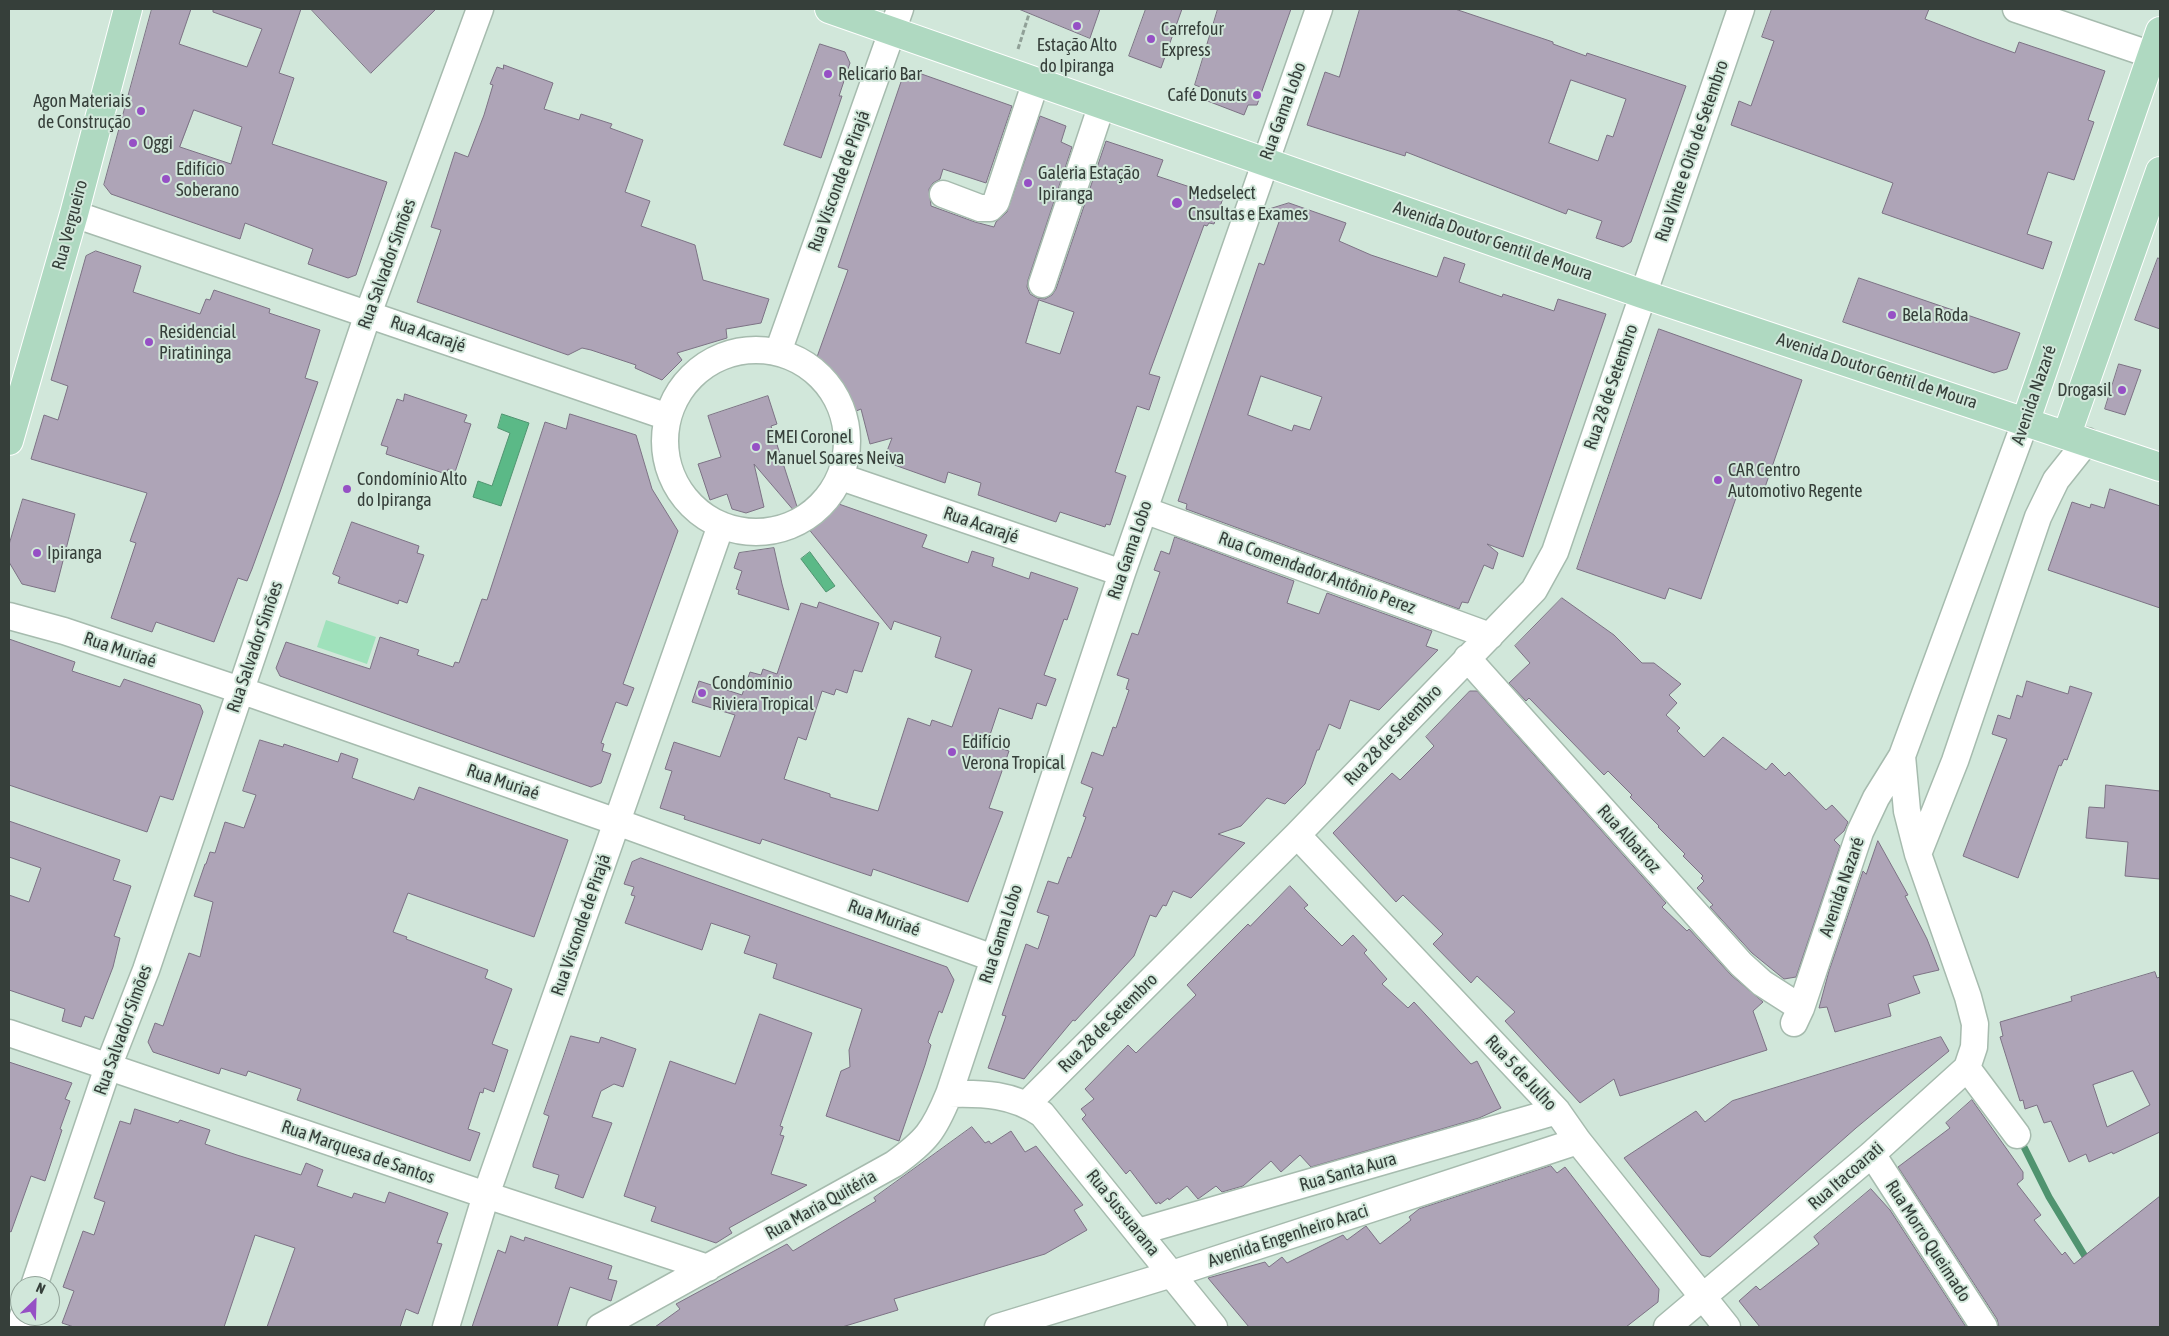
<!DOCTYPE html>
<html>
<head>
<meta charset="utf-8">
<style>
	body { margin:0 }
	#map { position:relative; width:2169px; height:1336px; overflow:hidden; background:#d1e7da; font-family:"Asap Condensed",sans-serif }
	canvas { display:block }
	.frame { position:absolute; inset:0; border:10px solid #363f3a; pointer-events:none }
	.north { position:absolute; left:10px; top:1276px; width:50px; height:50px; box-sizing:border-box; background:#d1e7da; border:1px solid #93a49a; border-radius:50%; rotate:24deg; font-size:14px; font-weight:700; line-height:20px; text-align:center; color:#363f3a }
	.north::after { content:''; display:block; margin:auto; width:18px; height:22px; background:#9650c5; clip-path:polygon(50% 0,100% 100%,50% 72%,0 100%) }
</style>
</head>
<body>
<div id="map">
<canvas width="2169" height="1336"></canvas>
<div class="frame"></div>
<div class="north">N</div>
</div>
<script>
const ctx = document.querySelector('canvas').getContext('2d');
ctx.lineJoin = 'round';
function fill(path, color) { ctx.fillStyle = color; ctx.fill(path, 'evenodd'); }
function stroke(path, color, width, dash) { ctx.strokeStyle = color; ctx.lineWidth = width; ctx.lineCap = dash ? 'butt' : 'round'; ctx.setLineDash(dash || []); ctx.stroke(path); }
function label(font, color, halo, rows, align = 'center') {
  ctx.font = font + ' "Asap Condensed",sans-serif'; ctx.lineWidth = 4; ctx.setLineDash([]); ctx.textBaseline = 'middle'; ctx.strokeStyle = halo; ctx.fillStyle = color; for (const [text, x, y, turn = 0] of rows) {
    ctx.save(); ctx.translate(x, y); ctx.rotate((+turn || 0) * Math.PI / 180); ctx.textAlign = isNaN(turn) ? turn : align; if (halo) ctx.strokeText(text, 0, 0); ctx.fillText(text, 0, 0); ctx.restore();
  }
}
fill(new Path2D(`
	M 326,620 L 376,637 L 367,664 L 317,647 Z`), '#9fe1bb');
const water = new Path2D(`
	M 502,414 L 529,423 L 501,506 L 473,497 L 478,481 L 492,486 L 510,433 L 498,428 Z
	M 810,552 L 835,586 L 826,592 L 801,559 Z`);
fill(water, '#5bb987');
stroke(water, '#509470', 1);
stroke(new Path2D(`
	M 2022,1143 L 2049,1197 L 2089,1263`), '#509470', 7);
const building = new Path2D(`
	M 152,9 L 191,9 L 179,44 L 247,67 L 262,29 L 213,12 L 213,9 L 301,9 L 279,73 L 294,78 L 272,144 L 387,182 L 356,275 L 348,278 L 308,264 L 313,249 L 245,223 L 240,239 L 111,194 L 104,185 ZM 194,110 L 242,127 L 231,164 L 180,147 Z
	M 311,9 L 436,9 L 371,73 Z
	M 1019,9 L 1100,9 L 1090,38 Z
	M 1146,9 L 1182,9 L 1161,68 L 1129,56 Z
	M 1218,9 L 1291,9 L 1257,105 L 1248,105 L 1244,115 L 1205,100 L 1208,90 L 1195,85 Z
	M 1360,9 L 1455,9 L 1553,42 L 1553,44 L 1586,56 L 1587,53 L 1686,86 L 1631,242 L 1623,247 L 1596,238 L 1602,221 L 1568,209 L 1566,214 L 1406,152 L 1405,156 L 1307,125 L 1325,72 L 1339,77 ZM 1571,80 L 1626,99 L 1613,137 L 1607,135 L 1598,161 L 1549,143 Z
	M 1772,9 L 1929,9 L 1925,19 L 1979,40 L 2015,53 L 2019,42 L 2105,71 L 2088,120 L 2094,122 L 2074,180 L 2048,172 L 2027,234 L 2052,242 L 2043,269 L 1882,213 L 1893,183 L 1731,125 L 1739,101 L 1751,106 L 1774,41 L 1762,37 Z
	M 820,44 L 845,52 L 850,63 L 839,96 L 842,96 L 821,158 L 784,145 Z
	M 504,65 L 553,83 L 544,109 L 579,120 L 581,114 L 612,124 L 610,128 L 643,140 L 625,192 L 650,201 L 641,226 L 695,245 L 703,280 L 769,299 L 761,323 L 726,329 L 727,338 L 677,353 L 682,360 L 662,380 L 635,368 L 636,365 L 591,350 L 582,348 L 568,355 L 417,302 L 441,230 L 431,227 L 455,152 L 468,157 L 484,115 L 493,85 L 490,84 L 497,67 L 503,69 Z
	M 913,71 L 1012,106 L 986,183 L 943,169 L 940,179 L 933,183 L 929,189 L 931,206 L 975,222 L 994,227 L 996,222 L 1007,212 L 1040,116 L 1066,126 L 1061,142 L 1072,147 L 1028,280 L 1027,287 L 1030,294 L 1037,298 L 1045,299 L 1052,295 L 1056,289 L 1106,141 L 1163,160 L 1157,176 L 1223,198 L 1214,224 L 1209,223 L 1207,226 L 1204,225 L 1149,374 L 1160,377 L 1149,410 L 1137,406 L 1115,472 L 1126,476 L 1110,525 L 1106,524 L 1105,527 L 1060,512 L 1056,522 L 978,495 L 981,483 L 948,472 L 945,483 L 886,462 L 893,456 L 884,459 L 892,438 L 870,444 L 861,409 L 849,414 L 833,382 L 837,379 L 817,357 L 848,270 L 838,267 L 903,76 ZM 1039,300 L 1074,312 L 1060,354 L 1026,343 Z
	M 1289,203 L 1346,223 L 1339,241 L 1371,255 L 1437,277 L 1444,257 L 1465,264 L 1459,282 L 1502,297 L 1503,294 L 1554,311 L 1558,299 L 1606,314 L 1523,557 L 1487,544 L 1498,553 L 1493,569 L 1484,565 L 1468,603 L 1462,602 L 1459,609 L 1186,509 L 1187,504 L 1178,501 L 1259,263 L 1264,265 L 1280,219 L 1264,213 L 1264,211 ZM 1261,376 L 1322,397 L 1310,430 L 1294,425 L 1292,431 L 1248,415 Z
	M 96,251 L 141,266 L 133,292 L 200,314 L 206,299 L 210,300 L 214,290 L 270,309 L 269,313 L 320,330 L 305,378 L 318,382 L 280,492 L 252,569 L 247,581 L 238,578 L 214,642 L 156,622 L 152,632 L 111,618 L 136,543 L 130,541 L 147,493 L 31,459 L 44,415 L 58,420 L 68,386 L 51,380 L 86,256 Z
	M 2158,258 L 2160,259 L 2160,329 L 2135,320 Z
	M 1859,278 L 2020,333 L 2007,369 L 1994,373 L 1843,322 Z
	M 1659,329 L 1802,380 L 1763,493 L 1756,491 L 1754,498 L 1738,492 L 1701,599 L 1669,588 L 1665,599 L 1577,569 Z
	M 2119,364 L 2141,370 L 2125,415 L 2105,409 Z
	M 405,394 L 467,415 L 464,422 L 471,424 L 455,472 L 448,469 L 446,474 L 386,454 L 388,447 L 381,445 L 397,399 L 403,401 Z
	M 768,396 L 777,424 L 771,426 L 801,519 L 754,464 L 764,507 L 746,513 L 732,509 L 727,494 L 710,500 L 698,464 L 721,457 L 708,416 Z
	M 570,414 L 636,435 L 652,489 L 678,531 L 623,684 L 634,688 L 627,706 L 616,702 L 601,743 L 604,744 L 602,751 L 611,754 L 601,783 L 591,787 L 280,676 L 276,668 L 286,642 L 370,669 L 380,637 L 419,650 L 417,655 L 453,667 L 455,662 L 459,663 L 482,599 L 487,600 L 545,422 L 566,429 Z
	M 2110,489 L 2160,506 L 2160,608 L 2048,570 L 2072,502 L 2090,508 L 2091,504 L 2104,508 Z
	M 23,499 L 75,514 L 55,592 L 22,584 L 9,562 L 9,545 Z
	M 836,503 L 927,535 L 922,547 L 968,563 L 972,551 L 994,558 L 992,566 L 1029,579 L 1031,572 L 1078,588 L 1067,620 L 1064,619 L 1044,675 L 1056,679 L 1046,706 L 1037,703 L 1032,719 L 999,708 L 987,744 L 1009,751 L 989,808 L 1003,812 L 968,902 L 873,869 L 871,876 L 762,839 L 760,844 L 684,819 L 685,816 L 660,808 L 672,771 L 665,769 L 674,742 L 720,757 L 735,715 L 692,702 L 699,681 L 742,695 L 750,672 L 761,675 L 763,669 L 777,674 L 801,603 L 817,608 L 819,602 L 879,623 L 862,672 L 854,670 L 847,693 L 836,689 L 834,695 L 822,691 L 806,740 L 798,737 L 784,779 L 830,794 L 830,797 L 878,811 L 908,718 L 930,726 L 932,720 L 952,727 L 972,670 L 935,657 L 941,637 L 894,621 L 891,630 L 807,527 Z
	M 352,522 L 419,546 L 417,553 L 424,555 L 407,603 L 399,600 L 398,604 L 338,583 L 340,577 L 333,574 Z
	M 1175,537 L 1294,581 L 1287,603 L 1319,614 L 1327,593 L 1432,631 L 1426,646 L 1438,650 L 1379,710 L 1350,700 L 1340,729 L 1329,724 L 1319,750 L 1317,750 L 1305,784 L 1285,804 L 1267,798 L 1241,826 L 1218,834 L 1245,843 L 1191,898 L 1173,891 L 1166,906 L 1163,905 L 1156,917 L 1150,915 L 1134,956 L 1075,1021 L 1073,1020 L 1024,1079 L 988,1068 L 1006,1016 L 1002,1015 L 1026,944 L 1038,949 L 1049,916 L 1037,912 L 1048,881 L 1058,884 L 1068,857 L 1071,858 L 1086,817 L 1083,816 L 1093,788 L 1081,783 L 1092,752 L 1103,756 L 1113,727 L 1116,728 L 1129,690 L 1126,689 L 1129,679 L 1117,675 L 1132,633 L 1138,635 L 1160,572 L 1154,570 L 1161,551 L 1169,554 Z
	M 774,548 L 782,584 L 789,610 L 738,594 L 739,590 L 736,589 L 742,571 L 734,568 L 739,553 Z
	M 1562,598 L 1614,635 L 1642,663 L 1654,663 L 1681,684 L 1669,695 L 1677,703 L 1666,715 L 1680,728 L 1677,731 L 1704,757 L 1723,737 L 1766,770 L 1772,763 L 1785,776 L 1789,772 L 1826,810 L 1832,805 L 1848,822 L 1844,831 L 1834,840 L 1840,846 L 1796,977 L 1784,979 L 1752,953 L 1710,907 L 1713,905 L 1697,888 L 1704,881 L 1701,878 L 1703,876 L 1683,856 L 1685,854 L 1658,827 L 1659,826 L 1630,797 L 1632,795 L 1608,771 L 1604,775 L 1529,698 L 1526,701 L 1509,683 L 1530,663 L 1515,646 Z
	M 9,639 L 75,662 L 72,671 L 120,687 L 124,679 L 200,705 L 203,712 L 173,800 L 160,796 L 147,832 L 9,785 Z
	M 2027,681 L 2068,694 L 2070,686 L 2092,693 L 2067,760 L 2064,759 L 2061,766 L 2059,765 L 2018,878 L 1963,856 L 2007,739 L 1992,734 L 1998,715 L 2010,719 L 2017,695 L 2022,697 Z
	M 1470,691 L 1477,691 L 1666,903 L 1662,907 L 1687,931 L 1689,929 L 1731,975 L 1763,1002 L 1753,1011 L 1767,1050 L 1620,1096 L 1614,1079 L 1580,1103 L 1505,1021 L 1515,1012 L 1477,976 L 1471,983 L 1433,944 L 1443,934 L 1403,895 L 1396,902 L 1333,833 L 1392,773 L 1400,780 L 1434,746 L 1426,737 Z
	M 260,740 L 283,747 L 284,744 L 338,762 L 341,753 L 358,759 L 352,778 L 414,800 L 419,787 L 568,840 L 534,937 L 408,893 L 393,932 L 407,937 L 406,939 L 488,970 L 485,978 L 512,989 L 492,1044 L 508,1050 L 494,1092 L 484,1088 L 483,1093 L 480,1092 L 468,1129 L 480,1133 L 470,1161 L 297,1100 L 301,1089 L 248,1071 L 246,1076 L 221,1068 L 219,1074 L 153,1052 L 148,1042 L 155,1023 L 163,1026 L 189,953 L 200,957 L 213,902 L 194,896 L 205,864 L 206,864 L 210,852 L 215,853 L 225,822 L 244,828 L 256,795 L 243,791 Z
	M 2106,785 L 2160,791 L 2160,879 L 2125,876 L 2128,842 L 2086,838 L 2089,807 L 2104,808 Z
	M 9,821 L 120,860 L 113,880 L 131,886 L 114,936 L 120,938 L 113,967 L 93,1019 L 85,1016 L 81,1027 L 62,1021 L 65,1009 L 9,990 L 9,895 L 29,902 L 41,868 L 9,857 Z
	M 1878,841 L 1908,895 L 1905,896 L 1927,939 L 1939,970 L 1913,976 L 1920,993 L 1888,1004 L 1891,1016 L 1835,1032 L 1827,1007 L 1819,1008 L 1829,971 L 1863,871 L 1866,874 Z
	M 641,858 L 947,967 L 954,980 L 942,1013 L 939,1011 L 928,1042 L 931,1045 L 925,1065 L 899,1141 L 826,1116 L 841,1071 L 850,1067 L 849,1050 L 862,1009 L 773,978 L 777,964 L 744,953 L 750,936 L 711,923 L 702,950 L 625,923 L 635,896 L 631,895 L 634,887 L 624,884 L 632,862 Z
	M 1290,886 L 1308,905 L 1304,908 L 1342,946 L 1353,935 L 1367,950 L 1364,953 L 1387,979 L 1382,984 L 1408,1008 L 1414,1002 L 1471,1064 L 1477,1061 L 1501,1108 L 1479,1118 L 1311,1167 L 1300,1155 L 1281,1172 L 1271,1161 L 1243,1186 L 1222,1192 L 1216,1186 L 1198,1199 L 1187,1186 L 1169,1200 L 1168,1198 L 1160,1204 L 1159,1202 L 1156,1204 L 1130,1170 L 1126,1174 L 1082,1119 L 1086,1115 L 1081,1109 L 1094,1099 L 1085,1089 L 1128,1045 L 1136,1053 L 1196,995 L 1187,985 L 1248,924 L 1250,926 Z
	M 2155,972 L 2157,978 L 2160,977 L 2160,1132 L 2113,1154 L 2112,1152 L 2089,1162 L 2086,1154 L 2069,1162 L 2051,1121 L 2044,1123 L 2037,1105 L 2025,1109 L 2023,1100 L 2020,1101 L 2000,1037 L 2003,1036 L 2000,1022 L 2072,1001 L 2071,997 ZM 2133,1071 L 2150,1105 L 2107,1127 L 2093,1085 Z
	M 760,1014 L 812,1033 L 780,1126 L 783,1127 L 780,1135 L 784,1136 L 771,1174 L 807,1185 L 729,1228 L 732,1233 L 716,1243 L 651,1221 L 656,1207 L 624,1196 L 670,1061 L 735,1084 Z
	M 571,1036 L 599,1043 L 601,1037 L 636,1049 L 623,1087 L 614,1084 L 601,1091 L 592,1117 L 612,1123 L 583,1198 L 555,1188 L 559,1175 L 533,1167 L 533,1164 L 549,1116 L 544,1114 Z
	M 1941,1037 L 1949,1051 L 1856,1128 L 1710,1257 L 1701,1255 L 1624,1158 L 1696,1111 L 1705,1122 L 1732,1101 Z
	M 9,1062 L 72,1083 L 65,1099 L 70,1101 L 60,1129 L 62,1130 L 45,1181 L 31,1176 L 11,1232 L 9,1231 Z
	M 1972,1100 L 2023,1172 L 2023,1179 L 2017,1184 L 2041,1215 L 2034,1220 L 2062,1255 L 2065,1252 L 2074,1264 L 2160,1196 L 2160,1327 L 1999,1327 L 1997,1319 L 1898,1167 L 1950,1128 L 1946,1123 Z
	M 135,1109 L 178,1123 L 180,1120 L 210,1130 L 205,1144 L 237,1155 L 301,1175 L 306,1163 L 323,1170 L 317,1186 L 352,1198 L 354,1193 L 385,1203 L 389,1192 L 448,1213 L 437,1243 L 442,1244 L 418,1314 L 406,1309 L 400,1327 L 267,1327 L 295,1248 L 255,1235 L 224,1327 L 74,1327 L 62,1323 L 74,1291 L 63,1287 L 83,1231 L 94,1235 L 105,1202 L 94,1198 L 120,1121 L 130,1124 Z
	M 972,1127 L 985,1143 L 989,1141 L 991,1144 L 1011,1131 L 1025,1152 L 1036,1146 L 1083,1205 L 1074,1210 L 1087,1230 L 1045,1254 L 894,1299 L 898,1310 L 842,1327 L 655,1327 L 680,1309 L 676,1304 L 787,1244 L 793,1251 L 876,1201 L 874,1198 Z
	M 1551,1166 L 1557,1173 L 1565,1167 L 1659,1289 L 1658,1302 L 1626,1327 L 1249,1327 L 1208,1278 L 1265,1262 L 1269,1267 L 1282,1257 L 1287,1263 L 1343,1235 L 1347,1240 L 1366,1226 L 1380,1244 L 1411,1220 L 1409,1217 L 1419,1209 Z
	M 1871,1189 L 1890,1210 L 1966,1327 L 1760,1327 L 1739,1301 L 1756,1286 L 1760,1290 L 1819,1244 L 1814,1237 Z
	M 511,1236 L 524,1241 L 525,1237 L 612,1266 L 608,1279 L 617,1281 L 611,1301 L 570,1287 L 557,1327 L 472,1327 L 498,1250 L 505,1253 Z`);
fill(building, '#aea4b7');
stroke(building, '#7c7284', 1);
const minor = new Path2D(`
	M 2016,9 L 2152,55
	M 943,194 L 980,208 L 990,208 L 996,202 L 1036,81
	M 74,214 L 668,417
	M 1042,284 L 1102,104
	M665 441a91 91 0 1 1 182 0a91 91 0 1 1-182 0Z
	M 778,352 L 900,9
	M 841,477 L 1122,573
	M 1144,510 L 1490,636
	M 9,616 L 64,631 L 240,690 L 617,822 L 993,958
	M 1467,658 L 1741,964 L 1762,983 L 1801,1008
	M 1297,835 L 1557,1111 L 1578,1141 L 1727,1327
	M 1918,854 L 1955,761 L 2038,517 L 2056,480 L 2087,441
	M 1794,1023 L 1801,1008 L 1860,832 L 1876,798 L 1902,756
	M 9,1033 L 486,1195 L 708,1268
	M 1967,1068 L 2017,1135
	M 949,1094 C 983,1093 1013,1094 1042,1114 L 1214,1327
	M 1027,1104 L 1297,835 L 1534,590 L 1555,552 L 1741,9
	M 1872,1154 L 1984,1327
	M 1138,1232 L 1557,1111
	M 34,1286 L 108,1067 L 146,970 L 368,314 L 480,9
	M 20,1327 L 23,1316
	M 446,1327 L 486,1195 L 721,525
	M 600,1327 L 894,1164 C 926,1141 934,1131 949,1094 L 1122,573 L 1319,9
	M 998,1327 L 1172,1274 L 1578,1141
	M 1667,1327 L 1872,1154 L 1967,1068 L 1974,1047 L 1975,1024 L 1968,997 L 1918,854 L 1907,811 L 1902,756 L 2026,420`);
const major = new Path2D(`
	M 829,9 L 1642,294 L 2160,467
	M 2026,420 L 2160,31
	M 2067,434 L 2160,171
	M 9,441 L 74,214 L 128,9`);
stroke(minor, '#a6bbae', 29);
stroke(major, '#fff', 30);
stroke(new Path2D(`
	M 1018,49 L 1029,14`), '#90a097', 3, [5, 2.5]);
stroke(minor, '#fff', 26);
stroke(major, '#afd9c1', 28);
for (const [x, y, r, color] of [
	[1077,26,5,"#9650c5"],
	[1151,39,5,"#9650c5"],
	[828,74,5,"#9650c5"],
	[1257,95,5,"#9650c5"],
	[141,111,5,"#9650c5"],
	[133,143,5,"#9650c5"],
	[166,179,5,"#9650c5"],
	[1028,183,5,"#9650c5"],
	[1177,203,6,"#9650c5"],
	[1892,315,5,"#9650c5"],
	[149,342,5,"#9650c5"],
	[2122,390,5,"#9650c5"],
	[756,447,5,"#9650c5"],
	[1718,480,5,"#9650c5"],
	[347,489,5,"#9650c5"],
	[37,553,5,"#9650c5"],
	[702,693,5,"#9650c5"],
	[952,752,5,"#9650c5"]
]) { const dot = new Path2D(); dot.arc(x, y, r, 0, 2 * Math.PI); ctx.fillStyle = color; ctx.fill(dot); stroke(dot, '#d1e7da', 2); }
label('18px', '#363f3a', '#d1e7da', [
	["Carrefour",1161,29],
	["Express",1161,50],
	["Estação Alto",1077,45,"center"],
	["do Ipiranga",1077,66,"center"],
	["Relicario Bar",838,74],
	["Café Donuts",1247,95,"right"],
	["Agon Materiais",131,101,"right"],
	["de Construção",131,122,"right"],
	["Oggi",143,143],
	["Edifício",176,169],
	["Soberano",176,190],
	["Galeria Estação",1038,173],
	["Ipiranga",1038,194],
	["Medselect",1188,193],
	["Cnsultas e Exames",1188,214],
	["Bela Roda",1902,315],
	["Residencial",159,332],
	["Piratininga",159,353],
	["Drogasil",2112,390,"right"],
	["EMEI Coronel",766,437],
	["Manuel Soares Neiva",766,458],
	["CAR Centro",1728,470],
	["Automotivo Regente",1728,491],
	["Condomínio Alto",357,479],
	["do Ipiranga",357,500],
	["Ipiranga",47,553],
	["Condomínio",712,683],
	["Riviera Tropical",712,704],
	["Edifício",962,742],
	["Verona Tropical",962,763]
], 'left');
label('18px', '#363f3a', '#d1e7da', [
	["Rua Gama Lobo",1283,111,-70],
	["Rua Vinte e Oito de Setembro",1692,151,-71],
	["Rua Visconde de Pirajá",839,181,-70],
	["Rua Vergueiro",70,225,-75],
	["Avenida Doutor Gentil de Moura",1493,241,19],
	["Rua Salvador Simões",387,264,-70],
	["Rua Acarajé",428,334,19],
	["Avenida Doutor Gentil de Moura",1877,371,18],
	["Rua 28 de Setembro",1611,387,-71],
	["Avenida Nazaré",2034,395,-71],
	["Rua Acarajé",981,525,19],
	["Rua Gama Lobo",1130,550,-71],
	["Rua Comendador Antônio Perez",1317,573,20],
	["Rua Salvador Simões",255,647,-71],
	["Rua Muriaé",120,650,19],
	["Rua 28 de Setembro",1393,735,-46],
	["Rua Muriaé",503,782,19],
	["Rua Albatroz",1629,839,48],
	["Avenida Nazaré",1842,887,-71],
	["Rua Muriaé",884,918,20],
	["Rua Visconde de Pirajá",581,925,-71],
	["Rua Gama Lobo",1001,934,-72],
	["Rua 28 de Setembro",1108,1023,-45],
	["Rua Salvador Simões",123,1030,-70],
	["Rua 5 de Julho",1521,1073,47],
	["Rua Marquesa de Santos",358,1152,19],
	["Rua Santa Aura",1348,1172,-16],
	["Rua Itacoarati",1846,1176,-41],
	["Rua Maria Quitéria",821,1205,-29],
	["Rua Sussuarana",1123,1213,51],
	["Avenida Engenheiro Araci",1288,1236,-18],
	["Rua Morro Queimado",1928,1241,57]
]);
</script>
</body>
</html>
